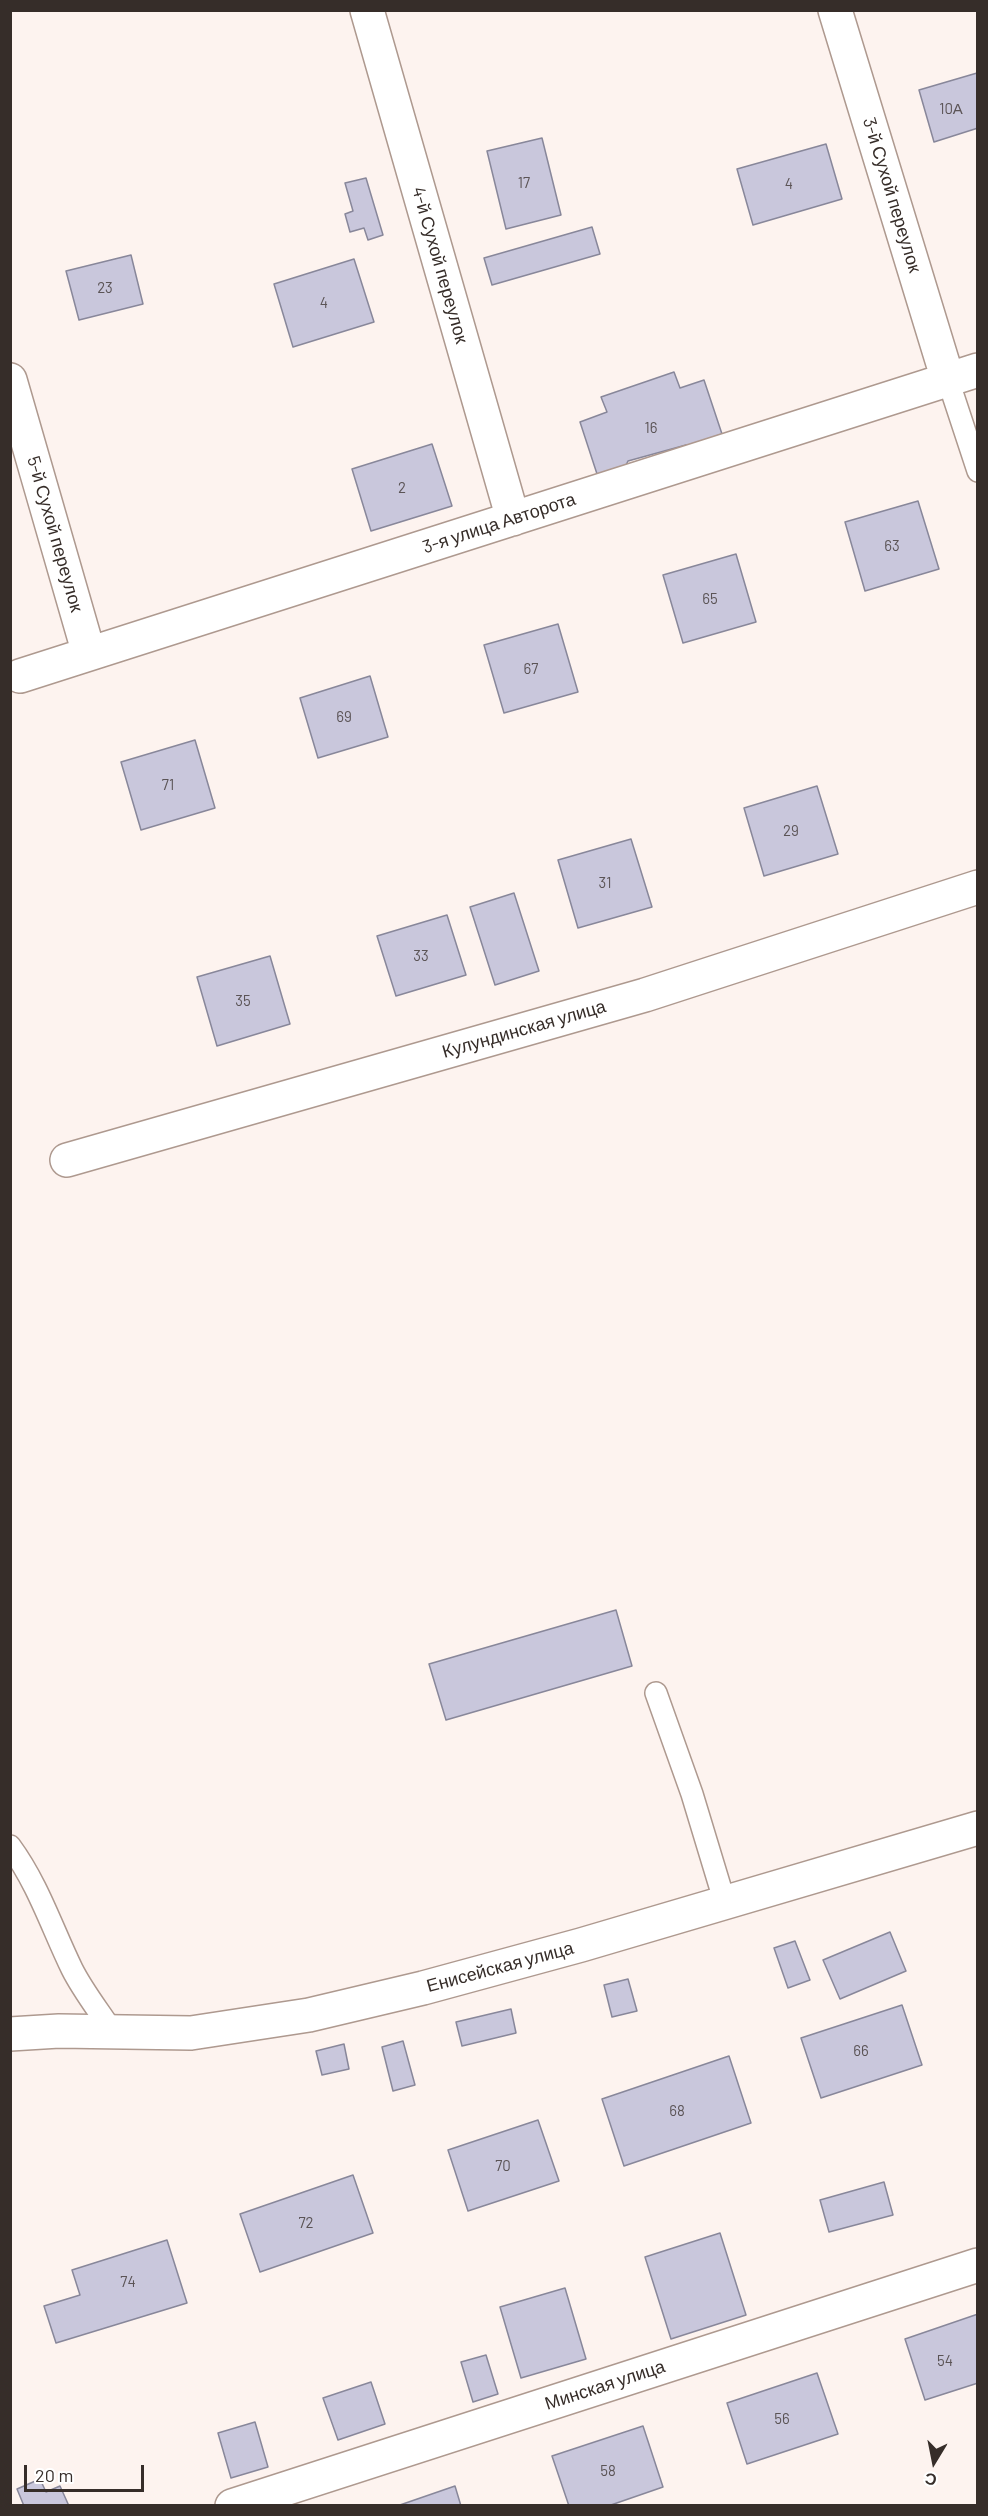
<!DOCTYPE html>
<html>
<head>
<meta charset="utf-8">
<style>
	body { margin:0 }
	#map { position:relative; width:988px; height:2516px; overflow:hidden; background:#fdf3ef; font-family:Barlow,sans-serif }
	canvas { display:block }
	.frame { position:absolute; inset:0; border:12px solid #362d29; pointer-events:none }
	.north { position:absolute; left:904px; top:2432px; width:60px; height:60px; -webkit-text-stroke:4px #fff; paint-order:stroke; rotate:190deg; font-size:16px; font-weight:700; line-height:24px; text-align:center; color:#362d29 }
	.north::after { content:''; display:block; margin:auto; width:21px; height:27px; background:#362d29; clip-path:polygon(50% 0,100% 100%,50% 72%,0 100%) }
	.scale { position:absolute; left:24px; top:2465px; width:120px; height:27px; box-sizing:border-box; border:3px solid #362d29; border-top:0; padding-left:8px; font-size:18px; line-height:21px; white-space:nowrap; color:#362d29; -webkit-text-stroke:4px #fff; paint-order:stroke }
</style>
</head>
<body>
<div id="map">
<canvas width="988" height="2516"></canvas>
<div class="frame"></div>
<div class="north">С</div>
<div class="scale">20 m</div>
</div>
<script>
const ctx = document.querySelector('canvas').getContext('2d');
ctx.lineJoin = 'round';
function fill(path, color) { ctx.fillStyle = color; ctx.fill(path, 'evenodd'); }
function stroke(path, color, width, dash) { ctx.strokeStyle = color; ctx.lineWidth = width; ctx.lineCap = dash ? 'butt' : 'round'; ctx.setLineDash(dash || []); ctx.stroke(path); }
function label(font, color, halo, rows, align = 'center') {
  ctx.font = font + ' Barlow,sans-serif'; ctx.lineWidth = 6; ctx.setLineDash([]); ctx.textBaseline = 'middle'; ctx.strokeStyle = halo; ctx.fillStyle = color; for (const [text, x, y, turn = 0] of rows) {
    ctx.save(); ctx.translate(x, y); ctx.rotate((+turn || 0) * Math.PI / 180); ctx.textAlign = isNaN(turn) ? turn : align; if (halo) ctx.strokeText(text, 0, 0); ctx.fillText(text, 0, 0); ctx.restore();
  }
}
const building = new Path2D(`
	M 977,73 L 978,128 L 934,142 L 919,90 Z
	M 542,138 L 561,215 L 506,229 L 487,151 Z
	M 826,144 L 842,199 L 753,225 L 737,169 Z
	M 366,178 L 383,235 L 368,240 L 364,228 L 350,232 L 345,214 L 353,211 L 345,183 Z
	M 592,227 L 600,254 L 492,285 L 484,258 Z
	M 131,255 L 143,304 L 79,320 L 66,271 Z
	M 354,259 L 374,322 L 293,347 L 274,284 Z
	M 674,372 L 680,388 L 704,380 L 722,434 L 714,437 L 709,448 L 695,450 L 686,445 L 628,461 L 624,469 L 598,477 L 580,422 L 607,412 L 601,397 Z
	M 432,444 L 452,506 L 371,531 L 352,469 Z
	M 918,501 L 939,569 L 865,591 L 845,522 Z
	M 736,554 L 756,622 L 683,643 L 663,575 Z
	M 558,624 L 578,692 L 504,713 L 484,645 Z
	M 370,676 L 388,737 L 318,758 L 300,698 Z
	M 195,740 L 215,808 L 141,830 L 121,762 Z
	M 817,786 L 838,854 L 764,876 L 744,808 Z
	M 631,839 L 652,907 L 578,928 L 558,860 Z
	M 514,893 L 539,971 L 495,985 L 470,907 Z
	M 447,915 L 466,975 L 396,996 L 377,936 Z
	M 270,956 L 290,1024 L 217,1046 L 197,977 Z
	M 616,1610 L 632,1666 L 446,1720 L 429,1664 Z
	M 890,1932 L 906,1971 L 840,1999 L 823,1960 Z
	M 795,1941 L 810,1980 L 788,1988 L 774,1948 Z
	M 628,1979 L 637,2011 L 612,2017 L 604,1985 Z
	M 902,2005 L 922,2065 L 821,2098 L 801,2038 Z
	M 511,2009 L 516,2033 L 462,2046 L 456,2022 Z
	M 403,2041 L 415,2085 L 393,2091 L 382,2047 Z
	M 344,2044 L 349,2069 L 322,2075 L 316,2051 Z
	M 729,2056 L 751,2123 L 624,2166 L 602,2099 Z
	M 538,2120 L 559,2181 L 468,2211 L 448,2150 Z
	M 353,2175 L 373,2233 L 260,2272 L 240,2214 Z
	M 884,2182 L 893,2215 L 829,2232 L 820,2200 Z
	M 720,2233 L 746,2315 L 671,2339 L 645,2257 Z
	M 167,2240 L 187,2303 L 56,2343 L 44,2306 L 80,2295 L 72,2270 Z
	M 565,2288 L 586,2359 L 521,2378 L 500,2307 Z
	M 978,2314 L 978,2383 L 925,2400 L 905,2339 Z
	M 486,2355 L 498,2394 L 473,2402 L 461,2362 Z
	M 817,2373 L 838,2434 L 747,2464 L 727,2403 Z
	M 371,2382 L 385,2424 L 338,2440 L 323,2398 Z
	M 255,2422 L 268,2467 L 231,2478 L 218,2433 Z
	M 643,2426 L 663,2487 L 608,2506 L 569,2506 L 552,2456 Z
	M 40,2479 L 46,2492 L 60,2486 L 69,2506 L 24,2506 L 17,2489 Z
	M 455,2486 L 461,2506 L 397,2506 Z`);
fill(building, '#c9c7dc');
stroke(building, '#88879a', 1.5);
const lane = new Path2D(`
	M 948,380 L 978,471
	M 656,1693 L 692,1794 L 725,1903
	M 10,1846 C 38,1884 52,1928 72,1969 C 83,1991 99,2011 112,2031`);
const street = new Path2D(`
	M 367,10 L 513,519
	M 835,10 L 948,380
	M 10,380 L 89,654
	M 20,676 L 978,370
	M 67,1160 L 645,995 L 978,887
	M 10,2034 L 59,2031 L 191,2033 L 309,2015 L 423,1988 L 581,1945 L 978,1828
	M 232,2506 L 978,2265`);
stroke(lane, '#ae998f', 24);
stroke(street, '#ae998f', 36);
stroke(lane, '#fff', 21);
stroke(street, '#fff', 33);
label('15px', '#5b5456', null, [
	["10А",951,109],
	["17",524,183],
	["4",789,184],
	["23",105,288],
	["4",324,303],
	["16",651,428],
	["2",402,488],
	["63",892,546],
	["65",710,599],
	["67",531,669],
	["69",344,717],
	["71",168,785],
	["29",791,831],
	["31",605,883],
	["33",421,956],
	["35",243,1001],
	["66",861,2051],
	["68",677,2111],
	["70",503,2166],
	["72",306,2223],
	["74",128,2282],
	["54",945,2361],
	["56",782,2419],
	["58",608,2471]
]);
label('18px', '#362d29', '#fff', [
	["3-й Сухой переулок",892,195,73],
	["4-й Сухой переулок",440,265,74],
	["3-я улица Авторота",499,523,-18],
	["5-й Сухой переулок",55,534,74],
	["Кулундинская улица",524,1029,-16],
	["Енисейская улица",500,1967,-15],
	["Минская улица",605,2385,-18]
]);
</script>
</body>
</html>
